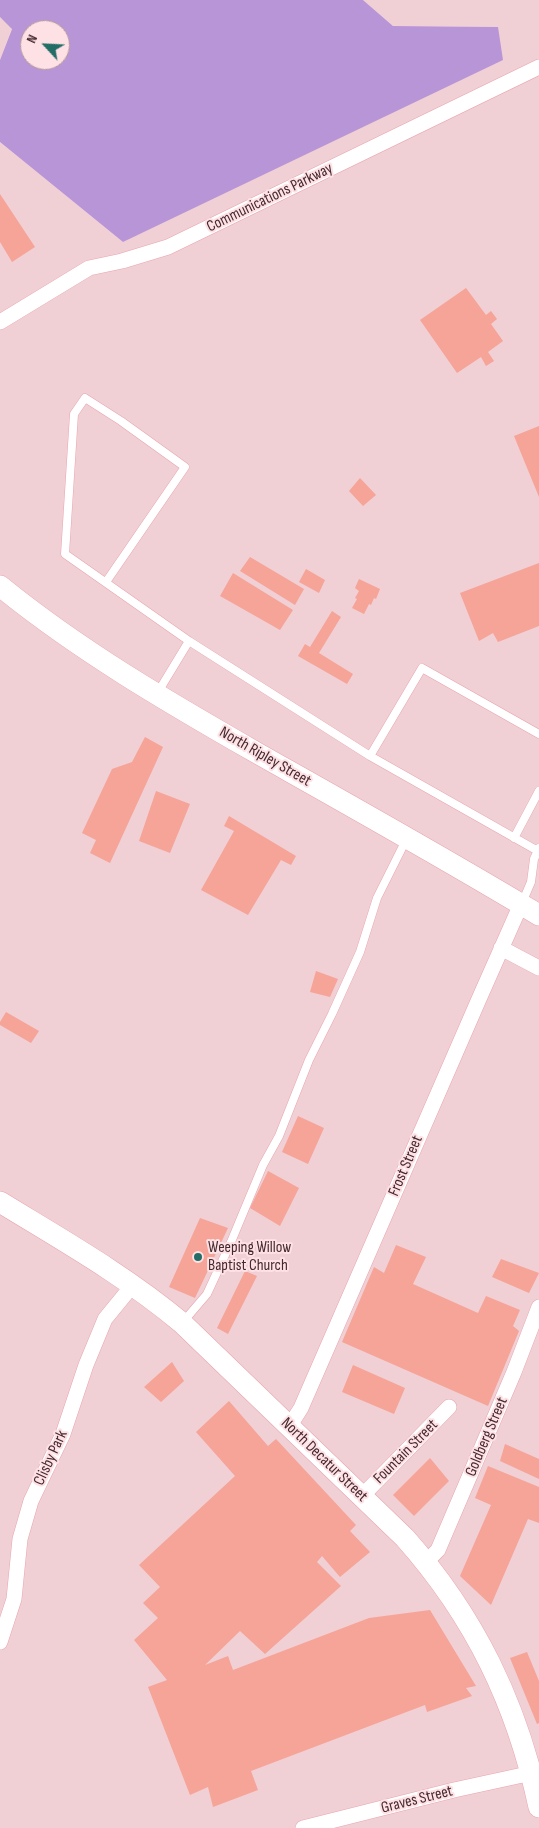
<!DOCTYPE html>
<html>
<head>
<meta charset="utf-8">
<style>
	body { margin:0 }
	#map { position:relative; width:539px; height:1828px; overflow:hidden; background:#fee1e5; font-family:"Sofia Sans Condensed",sans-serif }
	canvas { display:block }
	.north { position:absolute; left:20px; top:20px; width:50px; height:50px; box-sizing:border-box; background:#fee1e5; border:1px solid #b4979c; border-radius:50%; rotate:295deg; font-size:14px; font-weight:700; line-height:20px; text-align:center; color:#44292e }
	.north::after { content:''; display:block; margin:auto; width:18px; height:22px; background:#236d67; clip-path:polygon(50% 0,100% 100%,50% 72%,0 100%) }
</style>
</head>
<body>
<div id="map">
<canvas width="539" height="1828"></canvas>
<div class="north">N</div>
</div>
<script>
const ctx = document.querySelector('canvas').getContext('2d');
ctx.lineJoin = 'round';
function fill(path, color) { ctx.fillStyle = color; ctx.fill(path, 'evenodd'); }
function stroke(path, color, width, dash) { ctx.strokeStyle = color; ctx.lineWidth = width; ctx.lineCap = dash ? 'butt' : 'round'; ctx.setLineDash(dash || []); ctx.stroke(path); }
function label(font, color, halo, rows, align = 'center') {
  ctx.font = font + ' "Sofia Sans Condensed",sans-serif'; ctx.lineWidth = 4; ctx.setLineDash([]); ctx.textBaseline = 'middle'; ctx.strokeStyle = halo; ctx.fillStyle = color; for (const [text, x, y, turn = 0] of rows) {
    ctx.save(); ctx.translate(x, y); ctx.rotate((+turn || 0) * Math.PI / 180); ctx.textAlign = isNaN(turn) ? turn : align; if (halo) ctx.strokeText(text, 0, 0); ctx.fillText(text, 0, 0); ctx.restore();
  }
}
fill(new Path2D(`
	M 363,0 L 539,0 L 539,1828 L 0,1828 L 0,142 L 123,242 L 498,27 L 393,26 Z
	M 0,17 L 12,28 L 0,60 Z`), '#f0d0d4');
fill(new Path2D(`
	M 0,0 L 363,0 L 393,26 L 498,27 L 503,60 L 123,242 L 0,142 L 0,60 L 12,29 L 0,17 ZM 30,30 L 60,30 L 60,60 L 30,60 Z`), '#b895d7');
fill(new Path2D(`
	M 0,194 L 35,247 L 12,262 L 0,242 Z
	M 466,288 L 486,315 L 491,311 L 497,319 L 491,324 L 503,341 L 488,352 L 494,361 L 486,366 L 481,357 L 457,373 L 420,320 Z
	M 539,426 L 539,497 L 514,436 Z
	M 360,478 L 376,495 L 363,506 L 349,491 Z
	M 250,557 L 304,589 L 295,605 L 240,571 Z
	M 539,563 L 539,626 L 498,642 L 493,633 L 479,641 L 460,593 Z
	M 306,569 L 325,580 L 319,593 L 299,582 Z
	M 233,573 L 293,610 L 280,630 L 220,596 Z
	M 359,579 L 380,589 L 376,599 L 374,598 L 371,605 L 369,604 L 364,614 L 352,608 L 357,599 L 355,598 L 359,591 L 355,588 Z
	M 332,611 L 341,617 L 319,653 L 353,674 L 347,684 L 298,656 L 305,644 L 310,647 Z
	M 145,737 L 163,747 L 110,863 L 90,853 L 96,840 L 82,833 L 112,769 L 132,762 Z
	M 156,791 L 190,804 L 170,853 L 139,841 Z
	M 229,816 L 296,856 L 291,865 L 281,860 L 248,915 L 201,890 L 234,831 L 224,826 Z
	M 316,971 L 338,979 L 330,997 L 310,992 Z
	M 6,1012 L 39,1031 L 31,1043 L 0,1025 L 0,1022 Z
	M 298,1116 L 324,1128 L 308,1164 L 282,1152 Z
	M 268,1171 L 299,1188 L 280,1226 L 250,1208 Z
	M 200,1218 L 228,1228 L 195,1298 L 169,1287 Z
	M 396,1245 L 426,1257 L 413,1284 L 478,1313 L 486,1296 L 520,1310 L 513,1326 L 519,1331 L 488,1406 L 342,1342 L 374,1267 L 384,1273 Z
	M 501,1259 L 539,1273 L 529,1293 L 492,1277 Z
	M 245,1271 L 257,1276 L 228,1334 L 217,1328 Z
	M 172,1362 L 184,1381 L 161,1402 L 144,1387 Z
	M 353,1365 L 405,1388 L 394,1414 L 342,1392 Z
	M 229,1401 L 268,1446 L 276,1439 L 356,1525 L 350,1531 L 370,1552 L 340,1577 L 322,1556 L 317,1562 L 341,1586 L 265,1654 L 240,1631 L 205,1665 L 228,1656 L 233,1670 L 369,1618 L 430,1610 L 476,1686 L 466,1688 L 472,1696 L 427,1712 L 425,1705 L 251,1771 L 258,1790 L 213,1807 L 208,1787 L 190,1795 L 148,1687 L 167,1680 L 134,1640 L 158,1618 L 143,1603 L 160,1587 L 139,1565 L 235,1476 L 196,1432 Z
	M 505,1444 L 539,1459 L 539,1479 L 500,1461 Z
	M 430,1458 L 449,1481 L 414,1516 L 393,1495 Z
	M 488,1466 L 539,1487 L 539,1523 L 528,1519 L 491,1605 L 460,1576 L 491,1505 L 475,1498 Z
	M 527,1652 L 539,1681 L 539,1723 L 537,1724 L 510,1658 Z`), '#f6a398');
const lane = new Path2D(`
	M 106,582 L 185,467 L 121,421 L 85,398 L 74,414 L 65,554 L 189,641
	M 158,692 L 189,641 L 370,756 L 538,851
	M 370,756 L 422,668 L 539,734
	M 514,838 L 539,791
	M 522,903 L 531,882 L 534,859 L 539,848
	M 183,1322 L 207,1294 L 231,1242 L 263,1165 L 279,1136 L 309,1060 L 332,1014 L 360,952 L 377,898 L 406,840`);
const street = new Path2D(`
	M 0,322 L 89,268 L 122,261 L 168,247 L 539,67
	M 501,948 L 539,968
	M 289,1427 L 301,1408 L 479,999 L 521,904
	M 362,1496 L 449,1407
	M 426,1562 L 438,1550 L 514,1372 L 539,1307
	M 0,1642 L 14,1599 L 20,1539 L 31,1501 L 63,1434 L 86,1365 L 105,1319 L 132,1286
	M 303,1828 L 454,1790 L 532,1773`);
const secondary = new Path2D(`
	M 0,586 C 80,651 168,702 257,753 C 351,806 446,859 539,915
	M 0,1202 C 62,1240 126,1276 182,1323 L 405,1538 C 475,1617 517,1704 539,1807`);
stroke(lane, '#e9a5b0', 9);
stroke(street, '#e9a5b0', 16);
stroke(secondary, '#e9a5b0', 22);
stroke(lane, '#fff', 8);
stroke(street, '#fff', 15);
stroke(secondary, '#fff', 21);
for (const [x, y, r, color] of [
	[198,1257,5,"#236d67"]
]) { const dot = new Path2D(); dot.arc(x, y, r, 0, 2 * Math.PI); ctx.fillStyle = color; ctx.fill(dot); stroke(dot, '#fee1e5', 2); }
label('16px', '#44292e', '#fee1e5', [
	["Communications Parkway",270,198,-26],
	["North Ripley Street",265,757,30],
	["Frost Street",406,1166,-67],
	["Goldberg Street",487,1437,-67],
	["Fountain Street",406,1452,-45],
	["Clisby Park",51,1458,-65],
	["North Decatur Street",324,1460,44],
	["Graves Street",417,1800,-14]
]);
label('16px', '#44292e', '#fee1e5', [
	["Weeping Willow",208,1248],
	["Baptist Church",208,1266]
], 'left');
</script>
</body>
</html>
